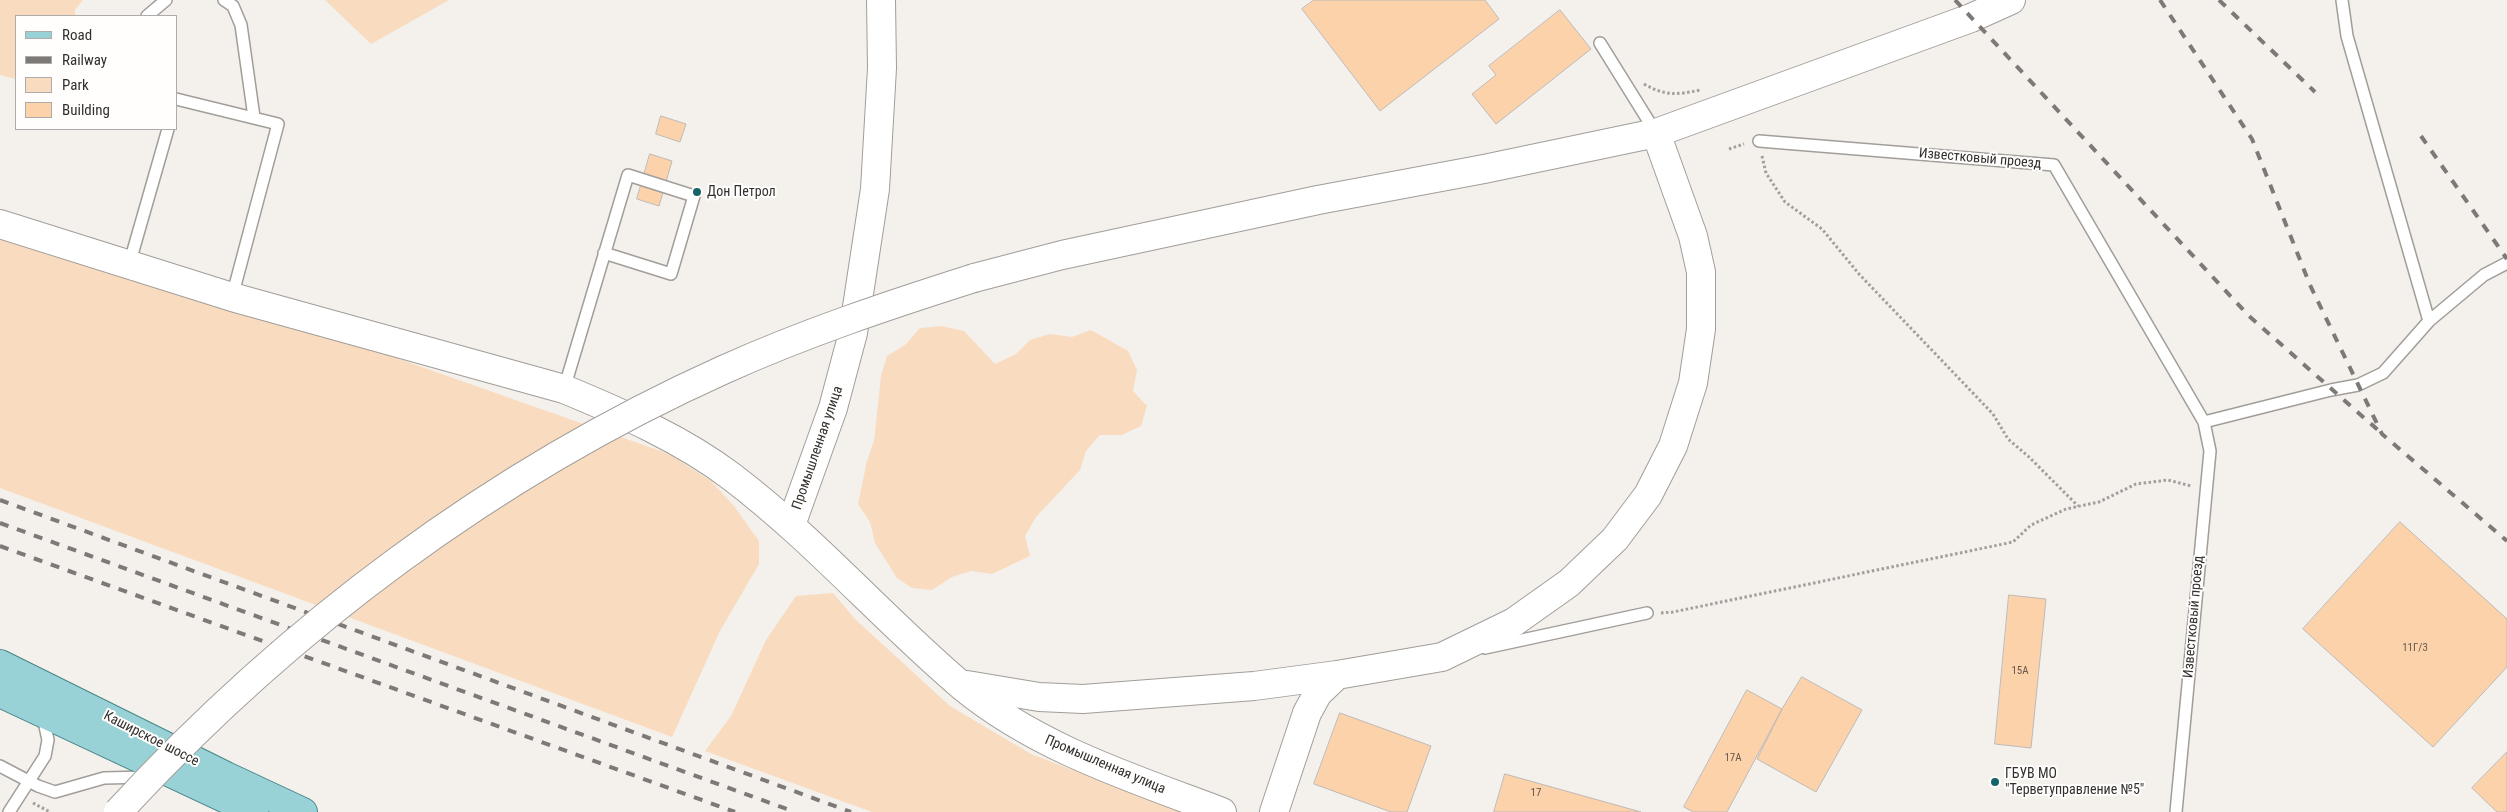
<!DOCTYPE html>
<html>
<head>
<meta charset="utf-8">
<style>
	body { margin:0 }
	#map { position:relative; width:2507px; height:812px; overflow:hidden; background:#f4f0ec; font-family:"Roboto Condensed",sans-serif }
	canvas { display:block }
	.legend { position:absolute; left:15px; top:15px; width:162px; height:115px; box-sizing:border-box; background:#fffefd; border:1px solid #adacab; margin:0; padding:6px 9px; list-style:none; font-size:15px; color:#32302f }
	.legend li { display:flex; align-items:center; gap:10px; height:25px }
	.legend b { width:25px; border:1px solid #adacab }
</style>
</head>
<body>
<div id="map">
<canvas width="2507" height="812"></canvas>
<ul class="legend">
<li><b style="height:6px;background:#98d2d6"></b>Road</li>
<li><b style="height:6px;background:#7c7977"></b>Railway</li>
<li><b style="height:14px;background:#f9dcc0"></b>Park</li>
<li><b style="height:14px;background:#fcd2aa"></b>Building</li>
</ul>
</div>
<script>
const ctx = document.querySelector('canvas').getContext('2d');
ctx.lineJoin = 'round';
function fill(path, color) { ctx.fillStyle = color; ctx.fill(path, 'evenodd'); }
function stroke(path, color, width, dash) { ctx.strokeStyle = color; ctx.lineWidth = width; ctx.lineCap = dash ? 'butt' : 'round'; ctx.setLineDash(dash || []); ctx.stroke(path); }
function label(font, color, halo, rows, align = 'center') {
  ctx.font = font + ' "Roboto Condensed",sans-serif'; ctx.lineWidth = 4; ctx.setLineDash([]); ctx.textBaseline = 'middle'; ctx.strokeStyle = halo; ctx.fillStyle = color; for (const [text, x, y, turn = 0] of rows) {
    ctx.save(); ctx.translate(x, y); ctx.rotate((+turn || 0) * Math.PI / 180); ctx.textAlign = isNaN(turn) ? turn : align; if (halo) ctx.strokeText(text, 0, 0); ctx.fillText(text, 0, 0); ctx.restore();
  }
}
fill(new Path2D(`
	M 0,0 L 83,0 L 75,10 L 75,16 L 16,16 L 16,79 L 0,75 Z
	M 325,0 L 449,0 L 371,44 Z
	M 0,238 L 382,353 L 669,454 L 711,481 L 734,506 L 759,541 L 759,564 L 720,631 L 672,737 L 0,488 Z
	M 941,326 L 964,331 L 995,364 L 1016,354 L 1030,340 L 1050,334 L 1072,337 L 1091,330 L 1128,351 L 1137,370 L 1133,391 L 1147,406 L 1141,426 L 1122,435 L 1100,435 L 1086,451 L 1080,470 L 1036,517 L 1025,536 L 1030,556 L 992,574 L 971,571 L 952,577 L 932,590 L 912,588 L 897,578 L 875,543 L 870,522 L 858,504 L 867,461 L 874,441 L 881,376 L 887,356 L 905,345 L 920,328 Z
	M 833,593 L 855,619 L 950,706 L 1031,754 L 1182,812 L 872,812 L 705,751 L 731,716 L 766,640 L 796,596 Z`), '#f9dcc0');
const building = new Path2D(`
	M 1314,0 L 1485,0 L 1499,19 L 1380,111 L 1302,9 Z
	M 1560,10 L 1591,49 L 1496,124 L 1472,94 L 1496,75 L 1489,66 Z
	M 661,116 L 686,124 L 680,142 L 656,134 Z
	M 650,154 L 672,161 L 659,206 L 637,199 Z
	M 2400,522 L 2507,619 L 2507,667 L 2433,747 L 2303,629 Z
	M 2009,595 L 2046,599 L 2031,748 L 1995,744 Z
	M 1802,677 L 1862,710 L 1816,792 L 1757,759 L 1782,709 Z
	M 1747,690 L 1782,709 L 1727,812 L 1693,812 L 1684,807 Z
	M 1340,713 L 1431,746 L 1407,812 L 1391,812 L 1314,784 Z
	M 2507,752 L 2507,812 L 2497,812 L 2472,788 Z
	M 1505,774 L 1641,812 L 1494,812 Z`);
fill(building, '#fcd2aa');
stroke(building, '#beb9b6', 1);
const service = new Path2D(`
	M 224,0 L 233,6 L 241,25 L 254,117
	M 2342,0 L 2347,36 L 2429,321
	M 147,16 L 166,0
	M 1600,43 L 1656,133
	M 176,99 L 278,124 L 232,297
	M 1759,141 L 2054,165 L 2204,422 L 2210,451 L 2176,812
	M 129,265 L 168,129
	M 564,389 L 628,175 L 694,196 L 671,274 L 604,253
	M 2204,422 L 2331,390 L 2358,385 L 2383,373 L 2429,321 L 2484,275 L 2507,263
	M 1485,648 L 1647,613
	M 0,766 L 38,786 L 55,792 L 104,778 L 148,777
	M 9,812 L 45,756 L 48,740 L 43,717`);
const tertiary = new Path2D(`
	M 0,224 L 232,297 L 564,389 C 622,413 682,439 732,477 C 815,540 883,619 962,686 C 1037,748 1132,778 1222,812
	M 974,278 L 1062,255 L 1318,200 L 1484,169 L 1656,133 L 1971,18 L 2011,0
	M 791,525 L 833,408 L 853,333 L 875,189 L 882,68 L 881,0
	M 967,685 L 1039,697 L 1083,699 L 1254,686 L 1337,675 L 1442,657 L 1514,622 L 1569,583 L 1615,539 L 1648,495 L 1673,446 L 1693,383 L 1701,329 L 1701,272 L 1693,236 L 1656,133
	M 1274,812 L 1307,713 L 1318,693 L 1337,675`);
const primary = new Path2D(`
	M 0,664 L 226,776 L 303,812
	M 0,693 L 254,812`);
stroke(service, '#a19e9a', 14);
stroke(tertiary, '#a19e9a', 30);
stroke(primary, '#488689', 30);
stroke(new Path2D(`
	M 1644,84 C 1665,96 1677,95 1700,90
	M 1729,149 L 1744,144
	M 1762,156 L 1766,173 L 1785,202 L 1822,229 L 1859,274 L 1993,414 L 2008,439 L 2029,457 L 2078,506
	M 1661,613 L 1673,612 L 2013,542 L 2031,525 L 2066,509 L 2099,502 L 2136,484 L 2168,480 L 2191,486
	M 33,803 L 50,812`), '#a19e9b', 3, [2.5, 2.5]);
stroke(service, '#fff', 11);
stroke(tertiary, '#fff', 28);
stroke(primary, '#98d2d6', 28);
stroke(new Path2D(`
	M 1955,0 L 2249,316 L 2379,431
	M 2160,0 L 2252,139 L 2310,285 L 2382,434 L 2507,541
	M 2219,0 L 2315,92
	M 2421,136 L 2507,259
	M 0,500 L 851,812
	M 0,523 L 795,812
	M 0,546 L 735,812`), '#7c7977', 4, [9, 9]);
const tertiaryBridge = new Path2D(`
	M 118,812 C 288,627 494,473 723,370 C 805,333 889,305 974,278`);
stroke(tertiaryBridge, '#a19e9a', 30, []);
stroke(tertiaryBridge, '#fff', 28);
for (const [x, y, r, color] of [
	[697,192,5,"#156469"],
	[1995,782,5,"#156469"]
]) { const dot = new Path2D(); dot.arc(x, y, r, 0, 2 * Math.PI); ctx.fillStyle = color; ctx.fill(dot); stroke(dot, '#fffefd', 2); }
label('11px', '#64584e', null, [
	["11Г/3",2415,648],
	["15А",2020,671],
	["17А",1733,758],
	["17",1536,793]
]);
label('14px', '#32302f', '#fffefd', [
	["Известковый проезд",1980,159,5],
	["Промышленная улица",818,448,-71],
	["Известковый проезд",2194,617,-85],
	["Каширское шоссе",151,739,27],
	["Промышленная улица",1105,765,23]
]);
label('14px', '#32302f', '#fffefd', [
	["Дон Петрол",707,192],
	["ГБУВ МО",2005,774],
	["\"Терветуправление №5\"",2005,790]
], 'left');
</script>
</body>
</html>
